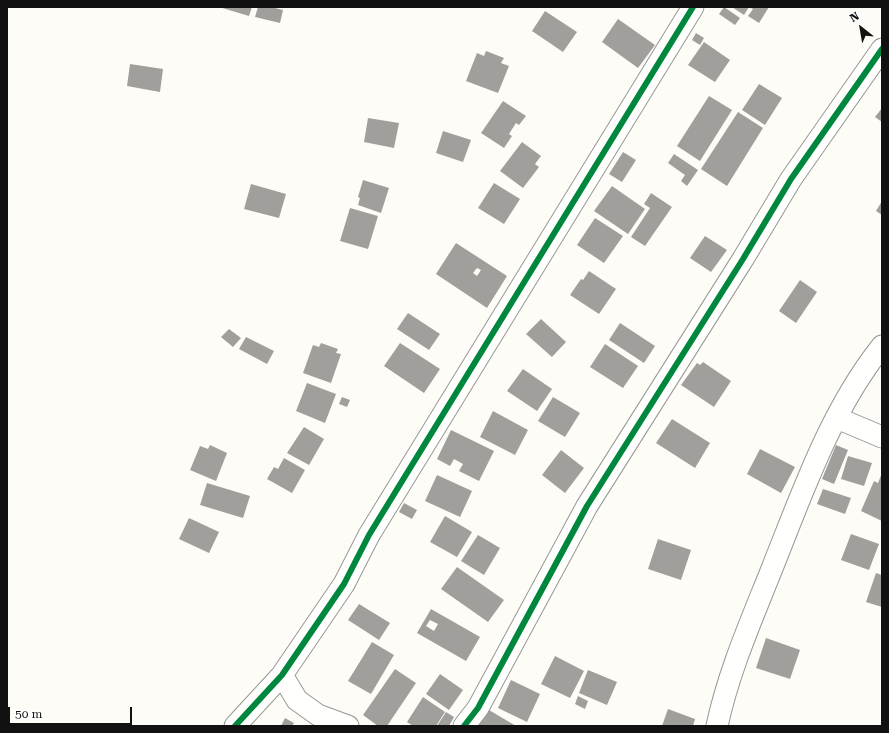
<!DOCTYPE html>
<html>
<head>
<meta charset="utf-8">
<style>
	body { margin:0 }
	#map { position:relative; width:889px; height:733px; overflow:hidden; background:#fdfcf7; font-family:"Roboto Serif",serif }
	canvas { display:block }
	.frame { position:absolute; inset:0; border:8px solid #111; pointer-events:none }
	.north { position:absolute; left:841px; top:8px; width:40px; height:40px; -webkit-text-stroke:3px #fff; paint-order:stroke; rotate:329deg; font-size:11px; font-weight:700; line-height:16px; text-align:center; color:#111 }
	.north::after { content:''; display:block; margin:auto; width:14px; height:18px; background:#111; clip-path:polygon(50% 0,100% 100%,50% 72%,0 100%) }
	.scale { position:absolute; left:8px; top:707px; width:124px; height:18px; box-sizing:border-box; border:2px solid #111; border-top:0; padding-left:5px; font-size:12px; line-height:14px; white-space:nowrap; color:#111; -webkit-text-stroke:3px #fff; paint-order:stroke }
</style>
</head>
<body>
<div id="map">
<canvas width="889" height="733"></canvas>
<div class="frame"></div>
<div class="north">N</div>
<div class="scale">50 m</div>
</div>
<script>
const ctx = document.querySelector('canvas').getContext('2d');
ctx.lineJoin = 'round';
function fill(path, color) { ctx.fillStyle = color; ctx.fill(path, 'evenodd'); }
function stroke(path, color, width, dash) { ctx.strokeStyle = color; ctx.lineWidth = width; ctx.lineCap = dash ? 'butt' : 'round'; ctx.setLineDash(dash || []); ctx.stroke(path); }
fill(new Path2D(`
	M 219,7 L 252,7 L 249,16 Z
	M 258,7 L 271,7 L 283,10 L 280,23 L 255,17 Z
	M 724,7 L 740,18 L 735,25 L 719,14 Z
	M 732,7 L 749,7 L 744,15 Z
	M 749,7 L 769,7 L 759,23 L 748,16 L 753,9 Z
	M 545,11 L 577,32 L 563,52 L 532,31 Z
	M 618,19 L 655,45 L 638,68 L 602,42 Z
	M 696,33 L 704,38 L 700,45 L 692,40 Z
	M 704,42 L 730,60 L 715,82 L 688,65 Z
	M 486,51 L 504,58 L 501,63 L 509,66 L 498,93 L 466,81 L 477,53 L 484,56 Z
	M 130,64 L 163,69 L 160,92 L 127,86 Z
	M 759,84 L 782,98 L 765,125 L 742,110 Z
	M 709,96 L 732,110 L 700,161 L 677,146 Z
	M 503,101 L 526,116 L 519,125 L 516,123 L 509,134 L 512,136 L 504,148 L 481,133 Z
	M 882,108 L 882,122 L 875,117 Z
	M 738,112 L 763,128 L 727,186 L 701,169 Z
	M 368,118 L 399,123 L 394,148 L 364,142 Z
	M 443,131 L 471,140 L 463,162 L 436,153 Z
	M 522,142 L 541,156 L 535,164 L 539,167 L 523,188 L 500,171 Z
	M 623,152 L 636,160 L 622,182 L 609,174 Z
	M 674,154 L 698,170 L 687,186 L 681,181 L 685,175 L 668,163 Z
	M 363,180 L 389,188 L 381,213 L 358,205 L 360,198 L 358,197 Z
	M 494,183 L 520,199 L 504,224 L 478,208 Z
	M 251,184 L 286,194 L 279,218 L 244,209 Z
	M 612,186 L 645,209 L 628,234 L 594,211 Z
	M 651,193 L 672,207 L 645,246 L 631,237 L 650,208 L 644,204 Z
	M 882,201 L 882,215 L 876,211 Z
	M 350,208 L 378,216 L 368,249 L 340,241 Z
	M 595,218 L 623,236 L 604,263 L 577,245 Z
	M 705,236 L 727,250 L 711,272 L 690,258 Z
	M 456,243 L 507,276 L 487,308 L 436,274 ZM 477,268 L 481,270 L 477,276 L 473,273 Z
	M 589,271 L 616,289 L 599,314 L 570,295 L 581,279 L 583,280 Z
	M 800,280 L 817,292 L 796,323 L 779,311 Z
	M 408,313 L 440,334 L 429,350 L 397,329 Z
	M 541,319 L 566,342 L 552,357 L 526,334 Z
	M 620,323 L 655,346 L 644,363 L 609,340 Z
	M 229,329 L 241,338 L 233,347 L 221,337 Z
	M 246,337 L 274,351 L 267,364 L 239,349 Z
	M 321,343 L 338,349 L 336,353 L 341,354 L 331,383 L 303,373 L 313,345 L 319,347 Z
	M 400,343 L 440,369 L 424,393 L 384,366 Z
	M 605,344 L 638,366 L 623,388 L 590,367 Z
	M 703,362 L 731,381 L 714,407 L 681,385 L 697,363 L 700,365 Z
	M 523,369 L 552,389 L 537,411 L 507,391 Z
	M 307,383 L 336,394 L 325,423 L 296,411 Z
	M 342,397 L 350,400 L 347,407 L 339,404 Z
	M 553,397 L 580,413 L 565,437 L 538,421 Z
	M 493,411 L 528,430 L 515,455 L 480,437 Z
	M 672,419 L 710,443 L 695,468 L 656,443 Z
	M 304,427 L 324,439 L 309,465 L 287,453 Z
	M 451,430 L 494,451 L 479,481 L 459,471 L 463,464 L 454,459 L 450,466 L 437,459 Z
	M 210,445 L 227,453 L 216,481 L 190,470 L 200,446 L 208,449 Z
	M 836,445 L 848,450 L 834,484 L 822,479 Z
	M 760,449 L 795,467 L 781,493 L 747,474 Z
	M 561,450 L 584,468 L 565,493 L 542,475 Z
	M 848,456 L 872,463 L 864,486 L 841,479 Z
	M 284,458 L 305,470 L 292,493 L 267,479 L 274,467 L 278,469 Z
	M 882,473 L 882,521 L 861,511 L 874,481 L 878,483 Z
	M 437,475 L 472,491 L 460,517 L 425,501 Z
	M 207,483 L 250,496 L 243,518 L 200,505 Z
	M 823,489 L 851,498 L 845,514 L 817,504 Z
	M 404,503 L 417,510 L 412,519 L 399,512 Z
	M 445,516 L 472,532 L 457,557 L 430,542 Z
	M 189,518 L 219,532 L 209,553 L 179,539 Z
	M 851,534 L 879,544 L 869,570 L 841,560 Z
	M 478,535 L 500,548 L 484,575 L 461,561 Z
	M 658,539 L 691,550 L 681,580 L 648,569 Z
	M 457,567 L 504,600 L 488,622 L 441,589 Z
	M 876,573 L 882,575 L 882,607 L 866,602 Z
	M 359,604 L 390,623 L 379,640 L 348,620 Z
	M 431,609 L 480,637 L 466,661 L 417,633 ZM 430,620 L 438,624 L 434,631 L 426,626 Z
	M 766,638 L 800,650 L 790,679 L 756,668 Z
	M 372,642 L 394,655 L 371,694 L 348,681 Z
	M 555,656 L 584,671 L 570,698 L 541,684 Z
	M 395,669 L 416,683 L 387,726 L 378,726 L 363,715 Z
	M 588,670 L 617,682 L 607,705 L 579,693 Z
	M 440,674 L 463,690 L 449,710 L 426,694 Z
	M 511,680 L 540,694 L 527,722 L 498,708 Z
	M 578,696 L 588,701 L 585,709 L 575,704 Z
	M 423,697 L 445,712 L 436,726 L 413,726 L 407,722 Z
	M 668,709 L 695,719 L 693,726 L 662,726 Z
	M 489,710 L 516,726 L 478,726 Z
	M 446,712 L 454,717 L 449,726 L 437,726 Z
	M 285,718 L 294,723 L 292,726 L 281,726 Z`), '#a19f9c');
const minor = new Path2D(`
	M 837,418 L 882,437
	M 282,675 L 297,700 L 318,715 L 348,726
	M 235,726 L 282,675 L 344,584 L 369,535 L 693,7
	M 464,726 L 478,708 L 587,506 L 743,259 L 791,179 L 882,49
	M 717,726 C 729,670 752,619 773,566 C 803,491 831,410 882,346`);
stroke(minor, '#979795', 23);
stroke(minor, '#fffffe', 21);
stroke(new Path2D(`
	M 235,726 L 282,675 L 344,584 L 369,535 L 693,7
	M 464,726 L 478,708 L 587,506 L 743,259 L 791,179 L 882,49`), '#00873e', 6);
</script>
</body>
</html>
